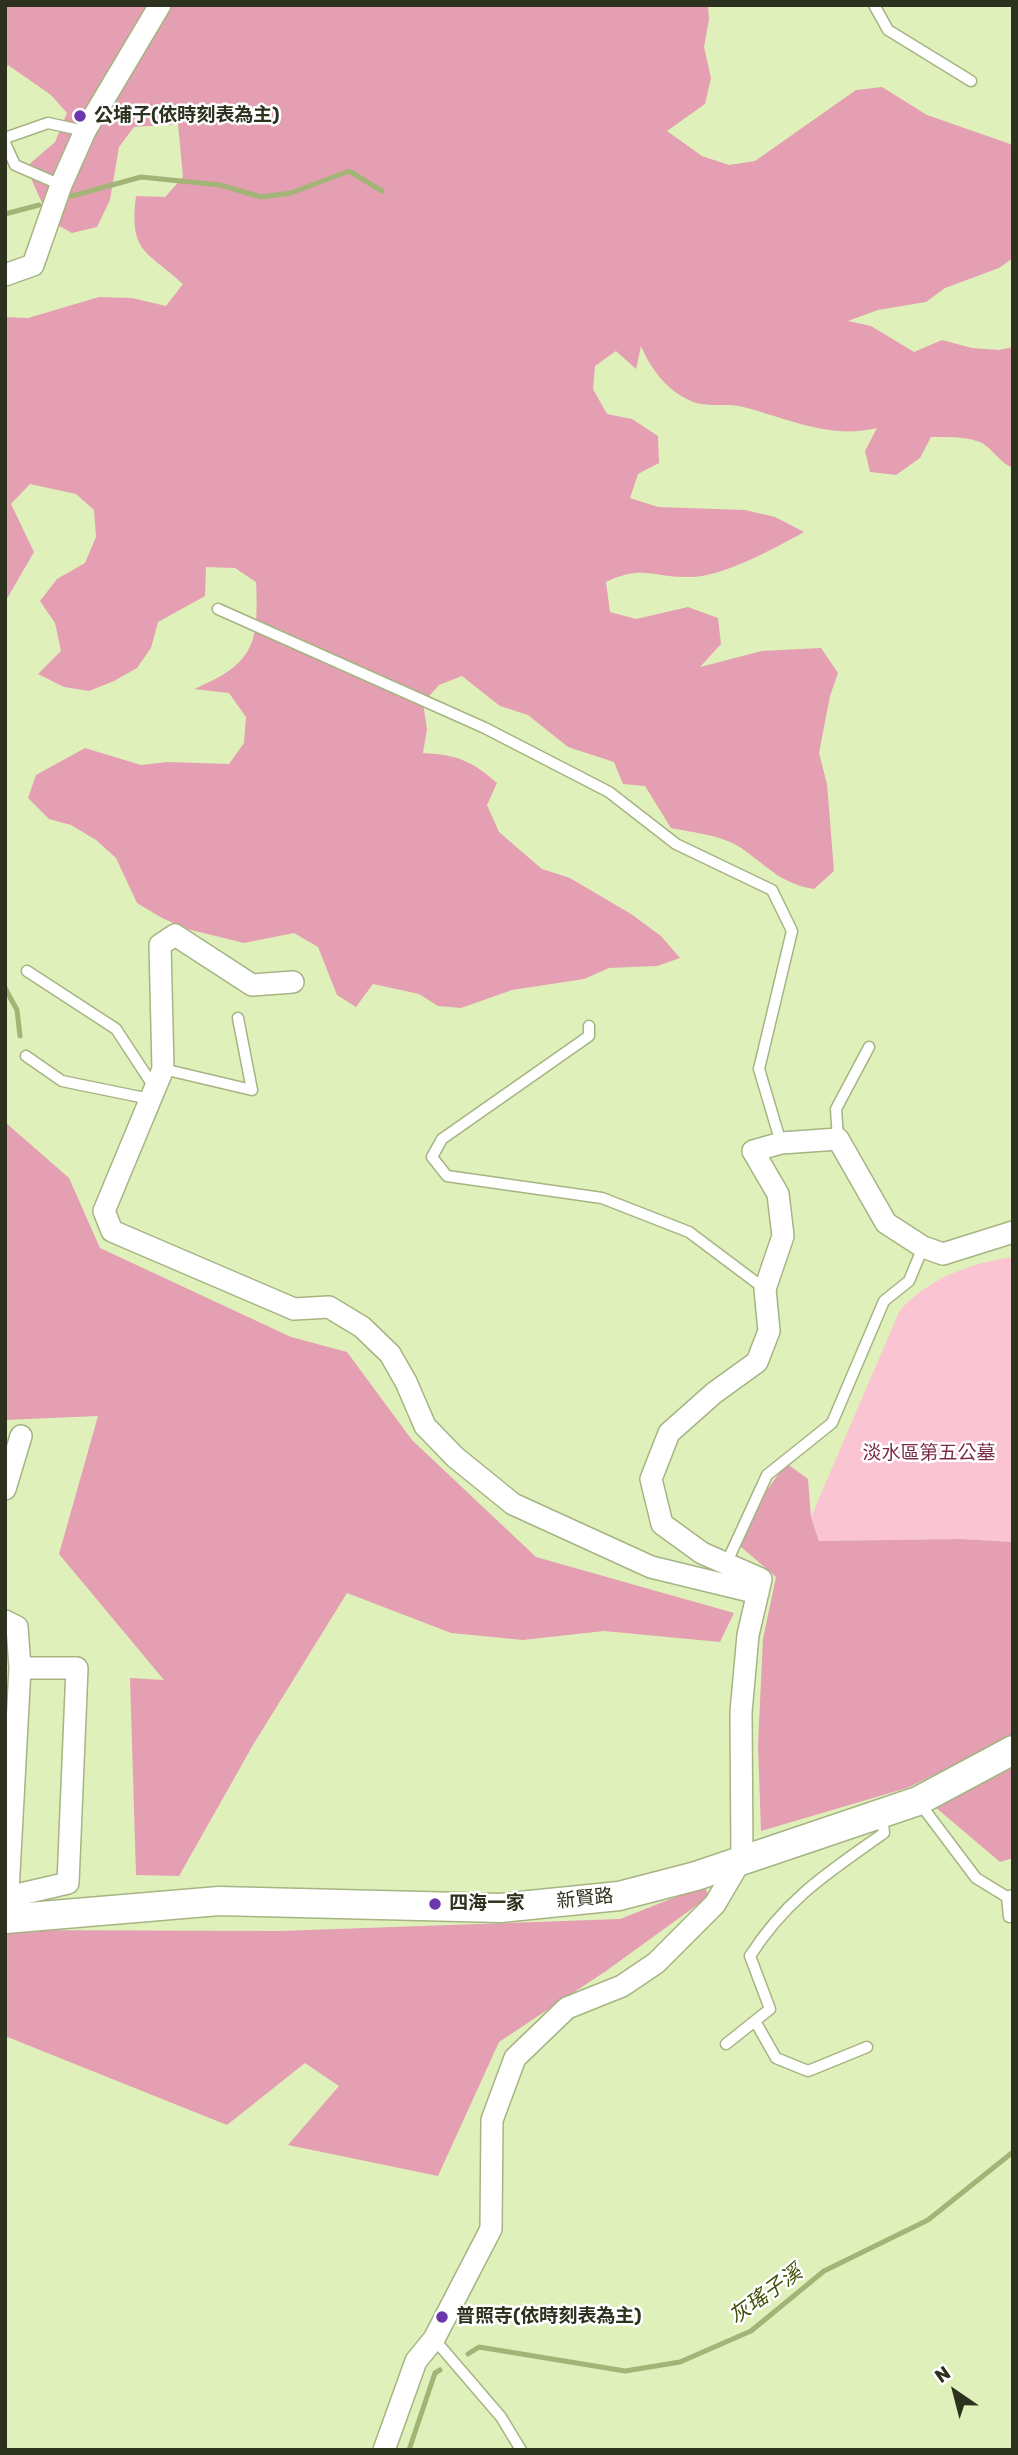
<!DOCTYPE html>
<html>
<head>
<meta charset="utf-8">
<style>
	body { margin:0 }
	#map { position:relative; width:1018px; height:2455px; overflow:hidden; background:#e0f0bb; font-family:Rubik,sans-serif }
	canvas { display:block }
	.frame { position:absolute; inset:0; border:7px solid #2d321e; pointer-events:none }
	.north { position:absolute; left:920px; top:2357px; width:70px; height:70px; -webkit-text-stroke:5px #fff; paint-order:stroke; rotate:325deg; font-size:19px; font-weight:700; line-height:28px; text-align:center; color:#2d321e }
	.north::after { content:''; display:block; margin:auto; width:24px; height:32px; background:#2d321e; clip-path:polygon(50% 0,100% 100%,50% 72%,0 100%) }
</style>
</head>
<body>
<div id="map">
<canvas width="1018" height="2455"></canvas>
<div class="frame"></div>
<div class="north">N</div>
</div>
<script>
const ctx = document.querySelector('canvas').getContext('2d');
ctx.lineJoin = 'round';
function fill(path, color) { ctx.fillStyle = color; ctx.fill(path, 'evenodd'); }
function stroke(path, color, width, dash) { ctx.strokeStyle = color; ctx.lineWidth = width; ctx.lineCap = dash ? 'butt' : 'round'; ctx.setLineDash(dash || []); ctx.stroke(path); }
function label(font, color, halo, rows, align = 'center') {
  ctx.font = font + ' Rubik,"Noto Sans TC",sans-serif'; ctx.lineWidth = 5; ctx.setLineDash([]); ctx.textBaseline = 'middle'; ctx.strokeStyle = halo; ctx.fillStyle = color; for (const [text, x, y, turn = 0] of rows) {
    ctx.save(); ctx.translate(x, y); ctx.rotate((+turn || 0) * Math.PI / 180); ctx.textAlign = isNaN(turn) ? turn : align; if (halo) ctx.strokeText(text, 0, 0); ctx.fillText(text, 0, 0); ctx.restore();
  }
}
fill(new Path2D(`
	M 1013,1257 L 1013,1542 L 961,1539 L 819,1541 L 811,1517 L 900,1310 C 930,1278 970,1263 1013,1257 Z`), '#fbc4d2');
fill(new Path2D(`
	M 5,5 L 708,5 L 709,19 L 704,47 L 711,78 L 705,104 L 667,131 L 702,156 L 729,165 L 755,161 L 856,90 L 882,87 L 927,115 L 1013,145 L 1013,258 L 999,268 L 945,288 L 926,302 L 878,310 L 848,321 L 871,326 L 914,352 L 942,340 L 972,348 L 999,350 L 1013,347 L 1013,468 C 1000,463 994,450 982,443 C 967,436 947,437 931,437 L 920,458 L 896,475 L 870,472 L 865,451 L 877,428 C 829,440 785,417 739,406 C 724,403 706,408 691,401 C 666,390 651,369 641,346 L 636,369 L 616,351 L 595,366 L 593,389 L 607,414 L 632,419 L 658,436 L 659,463 L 638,474 L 630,498 L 658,507 L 745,510 L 775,517 L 804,532 C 775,548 723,577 690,577 C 654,578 643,564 606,582 L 610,612 L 636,619 L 688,607 L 718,618 L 721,644 L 700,667 L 762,651 L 821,648 L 838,673 L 830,696 L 819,753 L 827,784 L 834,871 L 814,889 C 780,883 771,869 744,850 C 724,835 695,833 671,828 L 645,786 L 623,784 L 614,762 L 568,747 L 528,715 L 500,706 L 462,676 L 439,685 L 423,703 L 427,729 L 423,753 C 457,755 471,760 497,783 L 487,805 L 499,832 L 542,869 L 570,878 L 631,914 L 661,936 L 680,958 L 657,966 L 609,968 L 584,979 L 512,990 L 461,1008 L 438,1006 L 419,994 L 373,984 L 356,1007 L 337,995 L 318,947 L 294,933 L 244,943 L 187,929 L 162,918 L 137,903 L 116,858 L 96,840 L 71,825 L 49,819 L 28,798 L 36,775 L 85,748 L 141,765 L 167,762 L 229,764 L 244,743 L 246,717 L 229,693 L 194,689 C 254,664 259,644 256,582 L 235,568 L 206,567 L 205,596 L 158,622 L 151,648 L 137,668 L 114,681 L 89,691 L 64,687 L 38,674 L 61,651 L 55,623 L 40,601 L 57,579 L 85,563 L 96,537 L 94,510 L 76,494 L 30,484 L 11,504 L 34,552 L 5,602 L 5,317 L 28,318 L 99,297 L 132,298 L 166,306 L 183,284 C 146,250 129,253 136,196 L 165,197 L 183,177 L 178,124 L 134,127 L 119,147 L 110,200 L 97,227 L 72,233 L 50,221 L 26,167 L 55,142 L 67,113 L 51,95 L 8,65 L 5,69 Z
	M 5,1122 L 69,1178 L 100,1248 L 291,1337 L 347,1352 L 412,1440 L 536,1557 L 734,1613 L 720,1642 L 604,1631 L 523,1640 L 451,1633 L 347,1593 L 253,1745 L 179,1876 L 136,1875 L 130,1678 L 164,1680 L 59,1554 L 98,1416 L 5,1420 Z
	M 786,1463 L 808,1479 L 811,1517 L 819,1541 L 961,1539 L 1013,1542 L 1013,1737 L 907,1788 L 761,1831 L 758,1745 L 763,1639 L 776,1577 L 741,1547 L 742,1526 Z
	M 1013,1767 L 1013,1858 L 1000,1862 L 934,1806 Z
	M 701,1887 L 706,1889 L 708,1895 L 704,1900 L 606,1971 L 499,2042 L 438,2176 L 288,2145 L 339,2086 L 305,2063 L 227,2125 L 5,2036 L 5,1930 L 280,1931 L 620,1919 Z`), '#e49fb2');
stroke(new Path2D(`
	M 72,196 L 141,177 L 220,185 L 261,197 L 291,193 L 349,171 L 382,191
	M 5,214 L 39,205
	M 5,988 L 17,1010 L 20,1036
	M 468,2354 L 479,2347 L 625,2371 L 680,2362 L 751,2331 L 824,2271 L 928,2220 L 1013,2152
	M 409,2450 L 435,2373 L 440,2370`), '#a3b477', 5);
const service = new Path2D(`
	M 874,5 L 888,30 L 971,81
	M 5,138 L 48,123 L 85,131
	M 5,143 L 15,165 L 61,185
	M 218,609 L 485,728 L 609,792 L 676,844 L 772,890 L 792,931 L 759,1069 L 781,1143
	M 27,971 L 116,1029 L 154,1087
	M 589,1026 L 589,1036 L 442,1139 L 432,1157 L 447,1176 L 602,1198 L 689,1232 L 765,1289
	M 26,1056 L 62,1081 L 150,1099
	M 163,1069 L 252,1090 L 238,1018
	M 838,1139 L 836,1109 L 869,1047
	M 726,1564 L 767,1475 L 832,1423 L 884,1301 L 909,1281 L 923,1247
	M 918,1801 L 976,1878 L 1007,1897 L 1013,1895
	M 1007,1897 L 1009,1917
	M 755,2021 L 776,2058 L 808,2071 L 867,2047
	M 726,2044 L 770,2009 L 750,1956 C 787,1898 829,1872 884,1833 L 882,1814
	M 434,2339 L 501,2417 L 521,2450`);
const minor = new Path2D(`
	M 5,275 L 33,265 L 61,185 L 85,131 L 160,5
	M 293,982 L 252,985 L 175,935 L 160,945 L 163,1069 L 104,1211 L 112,1231 L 294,1309 L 329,1307 L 362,1327 L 390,1354 L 406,1382 L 425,1426 L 455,1457 L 513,1504 L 651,1567 L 758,1593
	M 5,1489 L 21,1436
	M 5,1621 L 17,1627 L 20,1668 L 7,1910
	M 8,1897 L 68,1883 L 77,1668 L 20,1668
	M 384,2450 L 416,2361 L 434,2339 L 491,2229 L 492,2120 L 515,2058 L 567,2008 L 622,1986 L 656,1963 L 715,1904 L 742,1858 L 741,1712 L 748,1635 L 761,1579 L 702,1553 L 662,1524 L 651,1479 L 669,1433 L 714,1393 L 757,1362 L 769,1331 L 765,1289 L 783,1236 L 778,1194 L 753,1151 L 781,1143 L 838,1139 L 886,1223 L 923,1247 L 943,1254 L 1013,1232`);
const tertiary = new Path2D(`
	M 5,1919 L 219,1901 L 500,1908 L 619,1896 L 696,1876 L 918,1801 L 1013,1750`);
stroke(service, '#a5b482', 13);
stroke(minor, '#a5b482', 24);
stroke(tertiary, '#a5b482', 31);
stroke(service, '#fff', 10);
stroke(minor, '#fff', 21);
stroke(tertiary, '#fff', 28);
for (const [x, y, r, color] of [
	[80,116,7,"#6e36ac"],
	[435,1904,7,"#6e36ac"],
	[442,2317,7,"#6e36ac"]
]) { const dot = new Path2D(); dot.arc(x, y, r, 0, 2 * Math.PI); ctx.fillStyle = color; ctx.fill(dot); stroke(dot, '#fff', 2.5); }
label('bold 19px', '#2d321e', '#fff', [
	["公埔子(依時刻表為主)",94,116],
	["四海一家",449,1904],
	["普照寺(依時刻表為主)",456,2317]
], 'left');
label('19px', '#7c2c49', '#fff', [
	["淡水區第五公墓",929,1454]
]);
label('19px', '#2d321e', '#fff', [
	["新賢路",585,1899,-6]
]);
label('italic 21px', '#425009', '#fff', [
	["灰瑤子溪",766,2295,-36]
]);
</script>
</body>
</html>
